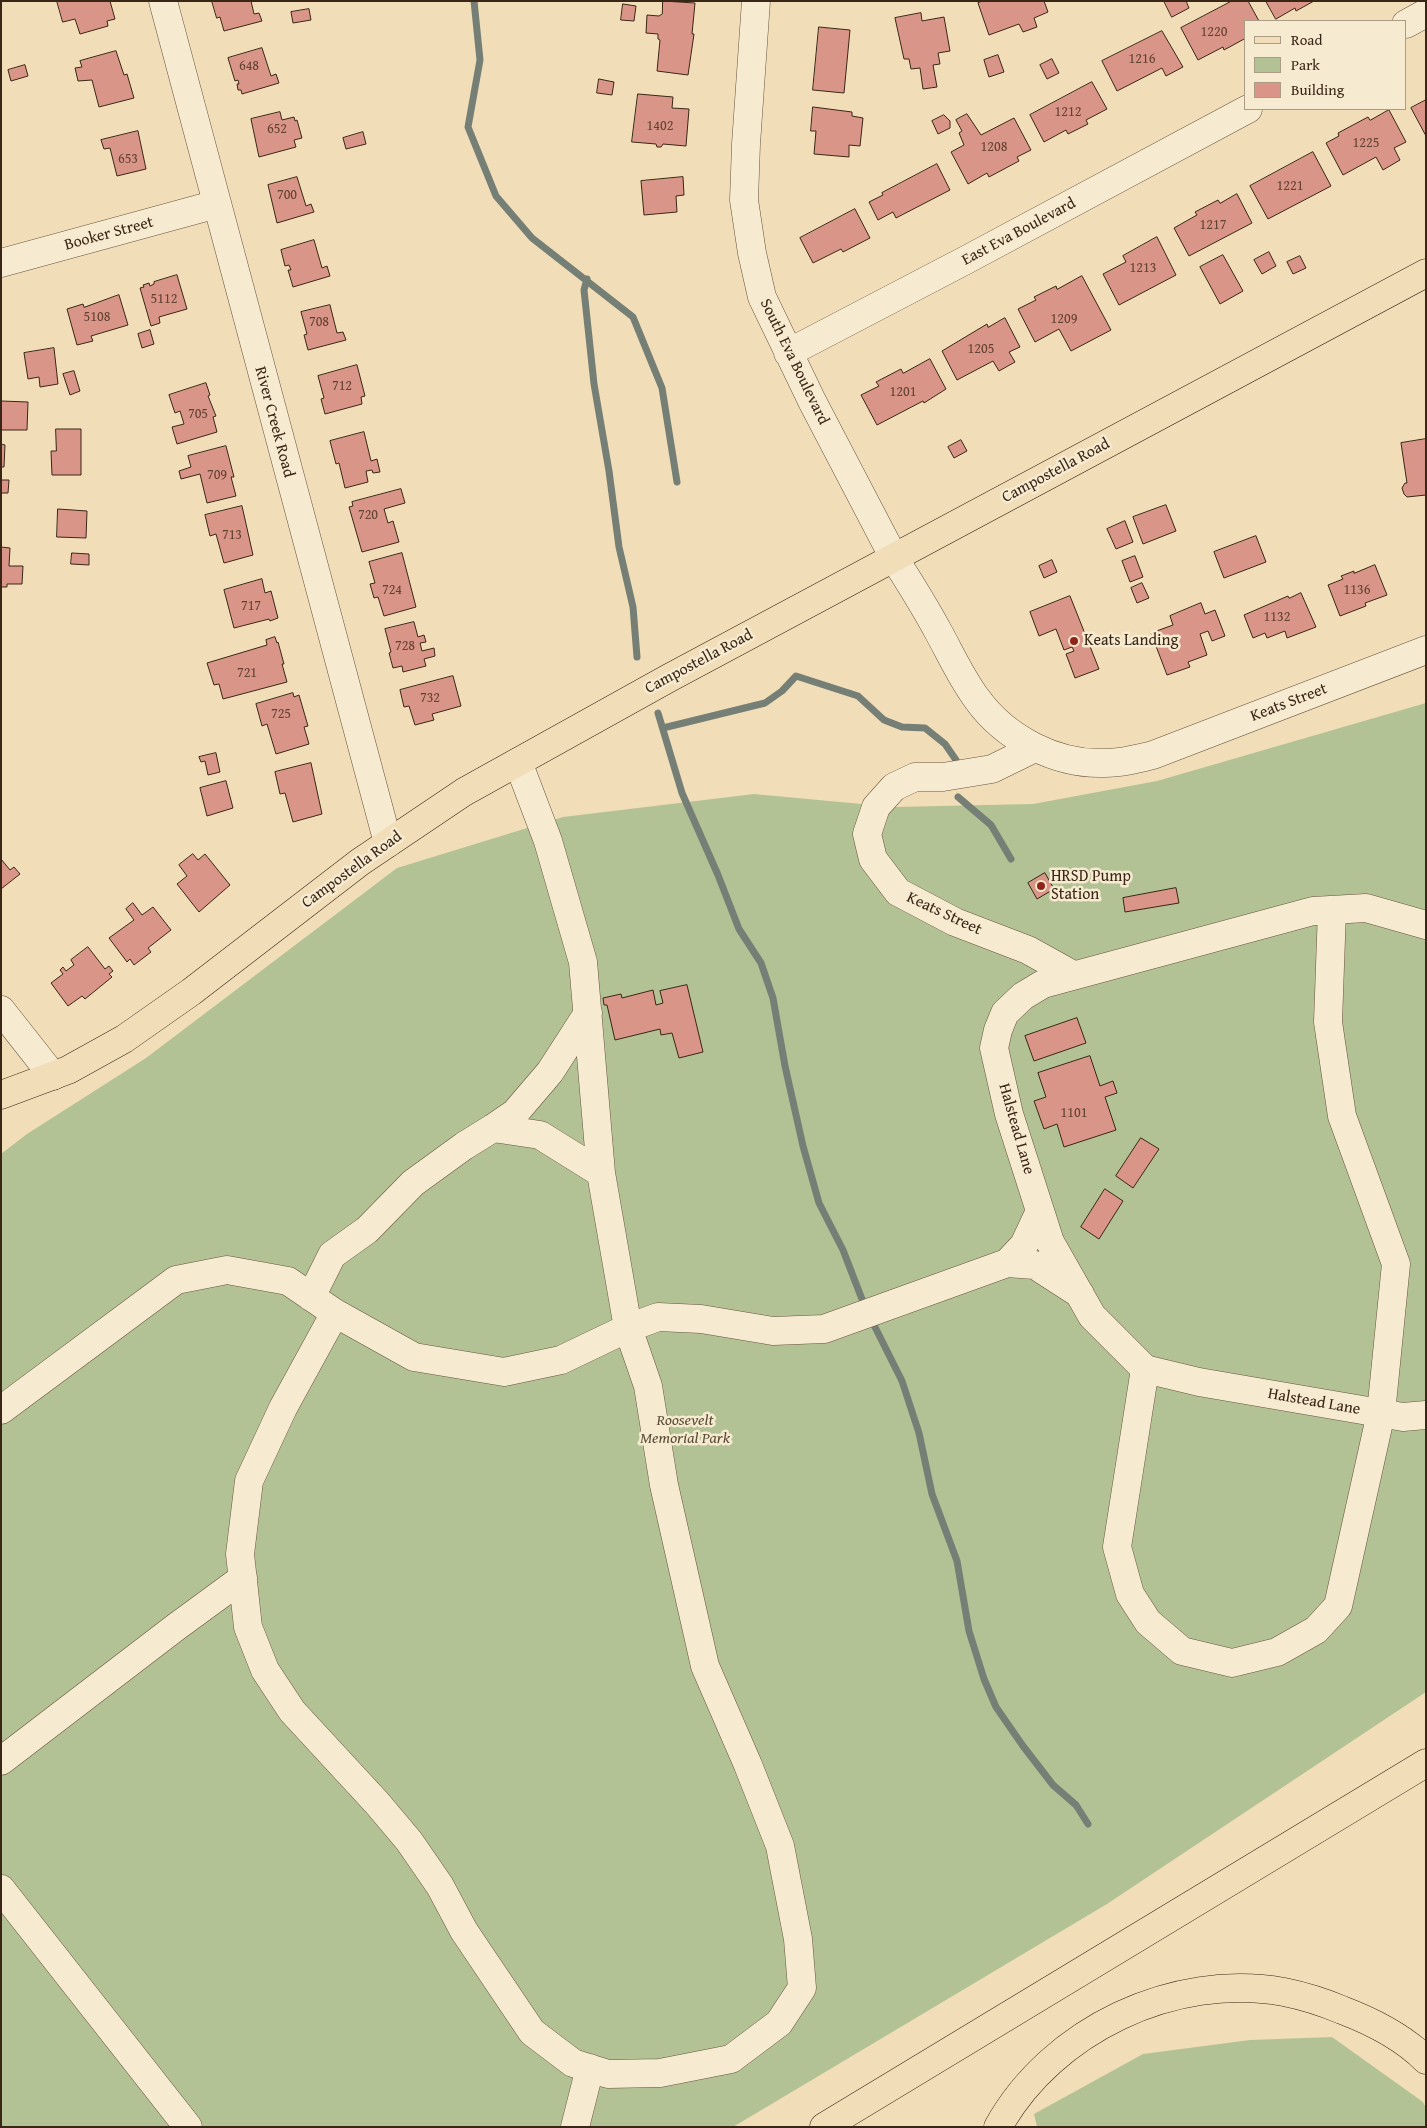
<!DOCTYPE html>
<html>
<head>
<meta charset="utf-8">
<style>
	body { margin:0 }
	#map { position:relative; width:1427px; height:2128px; overflow:hidden; background:#f1deb8; font-family:"Gentium Book Plus",serif }
	canvas { display:block }
	.frame { position:absolute; inset:0; border:2px solid #3a2616; pointer-events:none }
	.legend { position:absolute; left:1244px; top:20px; width:162px; height:90px; box-sizing:border-box; background:#f6ead1; border:1px solid #ab9c86; margin:0; padding:6px 9px; list-style:none; font-size:15px; color:#3a2616 }
	.legend li { display:flex; align-items:center; gap:10px; height:25px }
	.legend b { width:25px; border:1px solid #ab9c86 }
</style>
</head>
<body>
<div id="map">
<canvas width="1427" height="2128"></canvas>
<div class="frame"></div>
<ul class="legend">
<li><b style="height:6px;background:#f1deb8"></b>Road</li>
<li><b style="height:14px;background:#b3c294"></b>Park</li>
<li><b style="height:14px;background:#d99588"></b>Building</li>
</ul>
</div>
<script>
const ctx = document.querySelector('canvas').getContext('2d');
ctx.lineJoin = 'round';
function fill(path, color) { ctx.fillStyle = color; ctx.fill(path, 'evenodd'); }
function stroke(path, color, width, dash) { ctx.strokeStyle = color; ctx.lineWidth = width; ctx.lineCap = dash ? 'butt' : 'round'; ctx.setLineDash(dash || []); ctx.stroke(path); }
function label(font, color, halo, rows, align = 'center') {
  ctx.font = font + ' "Gentium Book Plus",serif'; ctx.lineWidth = 5; ctx.setLineDash([]); ctx.textBaseline = 'middle'; ctx.strokeStyle = halo; ctx.fillStyle = color; for (const [text, x, y, turn = 0] of rows) {
    ctx.save(); ctx.translate(x, y); ctx.rotate((+turn || 0) * Math.PI / 180); ctx.textAlign = isNaN(turn) ? turn : align; if (halo) ctx.strokeText(text, 0, 0); ctx.fillText(text, 0, 0); ctx.restore();
  }
}
fill(new Path2D(`
	M 1426,703 L 1426,1692 L 1107,1904 L 733,2127 L 1,2127 L 1,1154 L 27,1134 L 146,1058 L 397,868 L 563,817 L 754,794 L 894,807 L 1033,804 L 1157,781 Z
	M 1332,2037 L 1423,2102 L 1426,2108 L 1426,2127 L 1037,2127 L 1034,2114 L 1143,2054 L 1250,2040 Z`), '#b3c294');
stroke(new Path2D(`
	M 474,1 L 480,60 L 468,127 L 496,196 L 532,238 L 633,317 L 662,388 L 677,482
	M 587,279 L 584,290 L 594,384 L 609,471 L 619,547 L 633,607 L 637,657
	M 658,713 L 682,793 L 718,875 L 739,929 L 761,963 L 773,998 L 785,1066 L 803,1146 L 819,1203 L 843,1250 L 865,1307
	M 663,728 L 765,703 L 782,691 L 796,676 L 858,696 L 884,720 L 902,727 L 925,728 L 945,744 L 956,760
	M 958,797 L 991,825 L 1011,859
	M 871,1319 L 902,1381 L 919,1433 L 932,1494 L 957,1561 L 969,1631 L 984,1679 L 996,1707 L 1023,1746 L 1053,1785 L 1076,1805 L 1088,1824`), '#757f75', 7);
const building = new Path2D(`
	M 57,1 L 110,1 L 115,19 L 107,21 L 108,26 L 80,34 L 75,19 L 63,22 Z
	M 212,1 L 251,1 L 254,14 L 259,13 L 262,21 L 224,31 L 220,17 L 217,18 Z
	M 663,1 L 695,3 L 692,34 L 694,34 L 688,75 L 657,71 L 660,40 L 658,39 L 658,34 L 646,33 L 647,15 L 659,16 L 662,14 Z
	M 983,1 L 1044,1 L 1048,12 L 1034,18 L 1037,27 L 1023,32 L 1019,24 L 989,35 L 978,3 Z
	M 1164,1 L 1186,1 L 1189,8 L 1172,17 Z
	M 1232,1 L 1248,1 L 1259,21 L 1246,21 L 1246,38 L 1224,50 L 1223,47 L 1198,60 L 1181,28 Z
	M 1266,1 L 1314,1 L 1296,11 L 1295,8 L 1276,19 Z
	M 623,4 L 636,6 L 634,21 L 621,20 Z
	M 309,9 L 311,20 L 293,23 L 291,12 Z
	M 921,13 L 922,21 L 944,17 L 950,51 L 938,53 L 940,64 L 933,65 L 937,87 L 923,89 L 920,68 L 911,69 L 909,59 L 904,59 L 895,18 Z
	M 819,27 L 850,30 L 844,93 L 813,90 Z
	M 1162,31 L 1183,67 L 1166,76 L 1162,68 L 1117,91 L 1102,61 Z
	M 262,48 L 271,76 L 276,74 L 279,83 L 242,94 L 241,90 L 238,90 L 237,84 L 239,84 L 238,80 L 235,81 L 228,58 Z
	M 116,51 L 124,75 L 127,74 L 134,98 L 99,107 L 92,80 L 78,81 L 75,68 L 82,67 L 80,61 Z
	M 998,55 L 1004,72 L 989,77 L 984,60 Z
	M 1052,59 L 1059,73 L 1047,79 L 1040,65 Z
	M 25,65 L 28,76 L 11,81 L 8,70 Z
	M 599,79 L 614,82 L 612,95 L 597,93 Z
	M 1092,82 L 1107,109 L 1086,120 L 1088,124 L 1068,134 L 1066,130 L 1044,142 L 1030,115 Z
	M 638,94 L 673,97 L 672,108 L 689,109 L 686,146 L 663,144 L 661,147 L 657,147 L 656,144 L 632,142 Z
	M 1426,100 L 1426,136 L 1411,108 Z
	M 813,107 L 852,112 L 852,116 L 863,118 L 860,146 L 849,145 L 849,157 L 814,154 L 816,131 L 811,131 Z
	M 1389,110 L 1406,142 L 1394,148 L 1400,160 L 1383,170 L 1376,157 L 1343,175 L 1326,143 L 1339,136 L 1338,133 L 1368,117 L 1370,120 Z
	M 280,112 L 282,120 L 294,117 L 295,121 L 297,120 L 302,138 L 294,140 L 296,147 L 259,157 L 251,119 Z
	M 967,114 L 981,135 L 1014,118 L 1031,150 L 1017,157 L 1019,161 L 989,177 L 987,173 L 968,184 L 951,152 L 964,145 L 959,133 L 962,131 L 956,120 Z
	M 944,115 L 950,121 L 950,128 L 938,134 L 932,121 Z
	M 138,131 L 146,169 L 117,176 L 110,148 L 104,149 L 101,140 Z
	M 363,132 L 366,144 L 346,149 L 343,138 Z
	M 1313,152 L 1331,186 L 1268,219 L 1250,186 Z
	M 937,164 L 950,190 L 896,218 L 893,212 L 878,220 L 869,202 L 883,195 L 882,193 Z
	M 297,177 L 306,206 L 311,204 L 314,212 L 277,223 L 268,185 Z
	M 683,177 L 684,195 L 676,196 L 677,212 L 644,215 L 641,181 Z
	M 1237,194 L 1252,223 L 1189,256 L 1174,228 L 1197,215 L 1195,212 L 1218,200 L 1220,203 Z
	M 855,209 L 870,238 L 843,252 L 841,249 L 813,263 L 800,238 Z
	M 1157,237 L 1176,275 L 1119,305 L 1103,274 L 1126,262 L 1123,256 Z
	M 314,240 L 322,268 L 327,266 L 330,276 L 293,287 L 288,270 L 291,270 L 289,265 L 285,266 L 281,250 Z
	M 1269,252 L 1276,266 L 1262,274 L 1254,260 Z
	M 1223,255 L 1243,291 L 1220,304 L 1200,267 Z
	M 1300,256 L 1306,268 L 1293,274 L 1287,262 Z
	M 177,275 L 187,309 L 159,317 L 160,323 L 151,326 L 140,288 L 144,287 L 143,285 L 149,283 L 150,286 L 154,284 L 154,282 Z
	M 1082,276 L 1111,330 L 1071,351 L 1059,329 L 1035,342 L 1018,309 L 1036,300 L 1034,297 L 1056,286 L 1057,289 Z
	M 119,295 L 128,325 L 91,336 L 93,341 L 77,345 L 67,309 L 83,304 L 84,307 Z
	M 330,305 L 337,333 L 343,332 L 346,340 L 308,350 L 304,335 L 307,334 L 301,312 Z
	M 1005,318 L 1020,347 L 1009,352 L 1015,362 L 999,371 L 993,361 L 957,380 L 942,351 L 987,324 L 988,327 Z
	M 150,330 L 154,344 L 142,348 L 138,334 Z
	M 54,348 L 58,384 L 40,387 L 39,377 L 28,379 L 24,353 Z
	M 930,359 L 946,389 L 924,403 L 923,401 L 877,425 L 861,395 L 879,386 L 876,382 L 901,369 L 903,373 Z
	M 357,365 L 365,396 L 361,397 L 362,404 L 325,414 L 321,399 L 324,398 L 318,376 Z
	M 74,371 L 80,391 L 70,395 L 63,374 Z
	M 206,383 L 210,395 L 208,396 L 216,416 L 213,417 L 217,432 L 177,444 L 172,427 L 184,424 L 180,411 L 175,413 L 169,395 Z
	M 1,401 L 28,402 L 27,430 L 1,430 Z
	M 56,429 L 81,429 L 81,475 L 52,475 L 51,451 L 56,451 Z
	M 364,432 L 371,461 L 377,459 L 380,472 L 373,473 L 372,470 L 366,471 L 368,482 L 345,488 L 339,463 L 336,464 L 330,441 Z
	M 1426,439 L 1426,495 L 1407,497 L 1404,494 L 1402,488 L 1405,483 L 1407,483 L 1401,443 Z
	M 961,440 L 967,451 L 954,458 L 948,447 Z
	M 1,444 L 5,445 L 4,467 L 1,467 Z
	M 226,446 L 234,477 L 231,477 L 236,496 L 207,503 L 200,474 L 181,479 L 179,471 L 191,467 L 188,456 Z
	M 1,480 L 9,480 L 8,493 L 1,493 Z
	M 401,489 L 405,503 L 384,509 L 388,523 L 393,521 L 399,542 L 362,552 L 349,507 L 353,506 L 352,502 Z
	M 1166,505 L 1176,531 L 1143,544 L 1133,517 Z
	M 242,506 L 253,555 L 224,563 L 216,534 L 210,536 L 205,515 Z
	M 58,509 L 87,511 L 86,538 L 57,537 Z
	M 1125,521 L 1133,542 L 1116,549 L 1107,529 Z
	M 1256,536 L 1266,562 L 1224,578 L 1214,552 Z
	M 1,547 L 10,548 L 9,566 L 23,566 L 22,584 L 7,584 L 7,587 L 1,587 Z
	M 72,553 L 89,554 L 89,565 L 71,564 Z
	M 402,553 L 416,607 L 384,616 L 378,597 L 374,598 L 370,584 L 375,583 L 369,562 Z
	M 1135,556 L 1143,577 L 1130,582 L 1122,561 Z
	M 1052,560 L 1057,572 L 1044,578 L 1039,566 Z
	M 1375,565 L 1387,595 L 1365,603 L 1366,606 L 1340,616 L 1328,585 L 1343,579 L 1341,576 L 1354,571 L 1354,573 Z
	M 262,579 L 265,593 L 271,591 L 278,618 L 270,621 L 269,619 L 234,628 L 224,590 Z
	M 1142,583 L 1149,598 L 1137,603 L 1131,588 Z
	M 1301,593 L 1316,627 L 1287,638 L 1285,631 L 1267,638 L 1265,633 L 1253,638 L 1244,615 L 1288,596 L 1289,598 Z
	M 1070,596 L 1099,669 L 1075,678 L 1066,654 L 1074,651 L 1072,647 L 1064,650 L 1056,629 L 1039,636 L 1030,612 Z
	M 1201,603 L 1205,614 L 1215,610 L 1225,636 L 1212,641 L 1208,631 L 1200,634 L 1207,655 L 1188,662 L 1190,667 L 1167,675 L 1151,633 L 1173,625 L 1170,616 Z
	M 414,622 L 418,637 L 424,635 L 426,642 L 420,643 L 422,651 L 434,648 L 435,656 L 424,659 L 426,666 L 403,672 L 402,666 L 393,668 L 389,653 L 391,652 L 385,629 Z
	M 275,637 L 277,643 L 278,642 L 284,664 L 282,664 L 287,682 L 223,699 L 219,684 L 214,685 L 207,663 L 267,645 L 266,640 Z
	M 453,676 L 461,706 L 432,714 L 434,720 L 415,725 L 409,706 L 404,707 L 400,690 Z
	M 293,693 L 294,697 L 299,695 L 308,726 L 304,727 L 309,744 L 276,754 L 267,724 L 262,726 L 256,704 Z
	M 216,753 L 220,772 L 208,775 L 205,761 L 201,762 L 199,757 Z
	M 311,763 L 322,814 L 293,822 L 285,793 L 280,794 L 275,772 Z
	M 226,781 L 233,808 L 207,816 L 200,788 Z
	M 193,854 L 198,860 L 205,854 L 230,885 L 199,912 L 177,884 L 187,876 L 179,865 Z
	M 1,859 L 10,870 L 14,867 L 20,874 L 1,889 Z
	M 1045,873 L 1054,889 L 1037,899 L 1028,883 Z
	M 1176,888 L 1179,903 L 1125,912 L 1123,898 Z
	M 133,903 L 142,915 L 153,907 L 171,930 L 148,948 L 151,952 L 134,965 L 130,959 L 127,962 L 109,938 L 134,920 L 126,909 Z
	M 88,947 L 105,969 L 109,966 L 113,971 L 109,974 L 112,977 L 85,999 L 82,996 L 68,1006 L 51,983 L 63,974 L 60,970 L 63,967 L 66,971 L 74,965 L 71,960 Z
	M 687,985 L 703,1052 L 679,1058 L 672,1033 L 661,1035 L 660,1029 L 615,1040 L 607,1005 L 604,1005 L 603,998 L 621,994 L 622,998 L 653,990 L 656,1005 L 663,1003 L 660,991 Z
	M 1077,1018 L 1086,1043 L 1034,1061 L 1025,1036 Z
	M 1090,1056 L 1100,1086 L 1113,1081 L 1117,1093 L 1105,1097 L 1116,1130 L 1064,1147 L 1057,1124 L 1044,1129 L 1034,1101 L 1046,1097 L 1038,1073 Z
	M 1141,1138 L 1159,1149 L 1133,1188 L 1116,1176 Z
	M 1105,1189 L 1123,1201 L 1099,1239 L 1081,1227 Z`);
fill(building, '#d99588');
stroke(building, '#3a2616', 1);
const minor = new Path2D(`
	M 163,1 L 388,843
	M 756,1 L 746,144 L 744,200 L 752,253 L 762,297 L 812,401 L 894,558 C 910,583 925,607 939,633 C 951,655 962,679 977,699 C 1005,738 1056,765 1105,763 C 1121,763 1137,759 1153,755 L 1426,650
	M 1406,24 L 1426,13
	M 1,263 L 217,204
	M 788,353 L 966,260 L 1248,109
	M 1035,748 L 992,769 L 943,777 L 915,777 L 894,787 L 876,807 L 867,834 L 873,859 L 898,892 L 955,922 L 1028,950 L 1073,975
	M 518,762 L 548,841 L 583,962 L 601,1173
	M 1426,925 L 1366,908 L 1313,911 L 1043,984 L 1023,996 L 1005,1013 L 998,1030 L 994,1048 L 1009,1114 L 1050,1242 L 1092,1316 L 1145,1369 L 1199,1382 L 1403,1417 L 1426,1415
	M 1,1010 L 53,1076
	M 493,1128 L 515,1113 L 550,1072 L 588,1013
	M 1007,1263 L 1024,1245 L 1040,1211
	M 311,1297 L 332,1255 L 367,1230 L 413,1183 L 464,1146 L 493,1128 L 540,1135 L 601,1173 L 628,1328 L 648,1386 L 664,1485 L 705,1666 L 748,1765 L 780,1846 L 798,1939 L 802,1988 L 779,2023 L 731,2059 L 660,2073 L 608,2074 L 573,2063 L 532,2032 L 464,1931 L 440,1886 L 409,1841 L 377,1803 L 292,1711 L 265,1670 L 248,1627 L 240,1554 L 249,1481 L 283,1408 L 335,1313
	M 1145,1369 L 1117,1547 L 1130,1594 L 1148,1622 L 1182,1651 L 1232,1663 L 1277,1652 L 1316,1630 L 1338,1606 L 1381,1413 L 1396,1264 L 1342,1116 L 1328,1022 L 1332,910
	M 1,1410 L 176,1280 L 227,1270 L 288,1281 L 335,1313 L 414,1357 L 504,1372 L 561,1360 L 628,1328 L 658,1317 L 701,1319 L 773,1331 L 824,1329 L 1007,1263 L 1035,1265 L 1080,1294
	M 1,1761 L 176,1627 L 243,1578
	M 1,1889 L 188,2127
	M 575,2127 L 590,2068`);
const major = new Path2D(`
	M 1,1095 L 68,1070 L 124,1039 L 191,992 L 360,862 L 464,792 L 669,678 L 1426,273`);
const highway = new Path2D(`
	M 824,2127 L 1426,1763
	M 998,2127 C 1052,2030 1174,1972 1284,1992 C 1304,1996 1323,2002 1342,2010 C 1371,2021 1403,2037 1426,2060`);
stroke(minor, '#68543e', 29);
stroke(major, '#3a2616', 29);
stroke(highway, '#3a2616', 29);
stroke(minor, '#f6ead1', 28);
stroke(major, '#f1deb8', 28);
stroke(highway, '#f1deb8', 28);
for (const [x, y, r, color] of [
	[1074,641,5,"#8f2418"],
	[1041,886,5,"#8f2418"]
]) { const dot = new Path2D(); dot.arc(x, y, r, 0, 2 * Math.PI); ctx.fillStyle = color; ctx.fill(dot); stroke(dot, '#f6ead1', 2); }
label('14px', '#624232', null, [
	["1220",1214,32],
	["1216",1142,59],
	["648",249,66],
	["1212",1068,112],
	["1402",660,126],
	["652",277,129],
	["1225",1366,143],
	["1208",994,147],
	["653",128,159],
	["1221",1290,186],
	["700",287,195],
	["1217",1213,225],
	["1213",1143,268],
	["5112",164,299],
	["5108",97,317],
	["1209",1064,319],
	["708",319,322],
	["1205",981,349],
	["712",342,386],
	["1201",903,392],
	["705",198,414],
	["709",217,475],
	["720",368,515],
	["713",232,535],
	["724",392,590],
	["1136",1357,590],
	["717",251,606],
	["1132",1277,617],
	["728",405,646],
	["721",247,673],
	["732",430,698],
	["725",281,714],
	["1101",1074,1113]
]);
label('16px', '#3a2616', '#f6ead1', [
	["East Eva Boulevard",1019,232,-28],
	["Booker Street",109,234,-15],
	["South Eva Boulevard",794,362,64],
	["River Creek Road",274,422,75],
	["Campostella Road",1056,471,-28],
	["Campostella Road",699,662,-28],
	["Keats Street",1289,703,-21],
	["Campostella Road",352,870,-36],
	["Keats Street",944,914,25],
	["Halstead Lane",1016,1129,74],
	["Halstead Lane",1314,1402,10]
]);
label('16px', '#3a2616', '#f6ead1', [
	["Keats Landing",1084,641],
	["HRSD Pump",1051,877],
	["Station",1051,895]
], 'left');
label('italic 16px', '#584d36', '#f6ead1', [
	["Roosevelt",685,1421],
	["Memorial Park",685,1439]
]);
</script>
</body>
</html>
